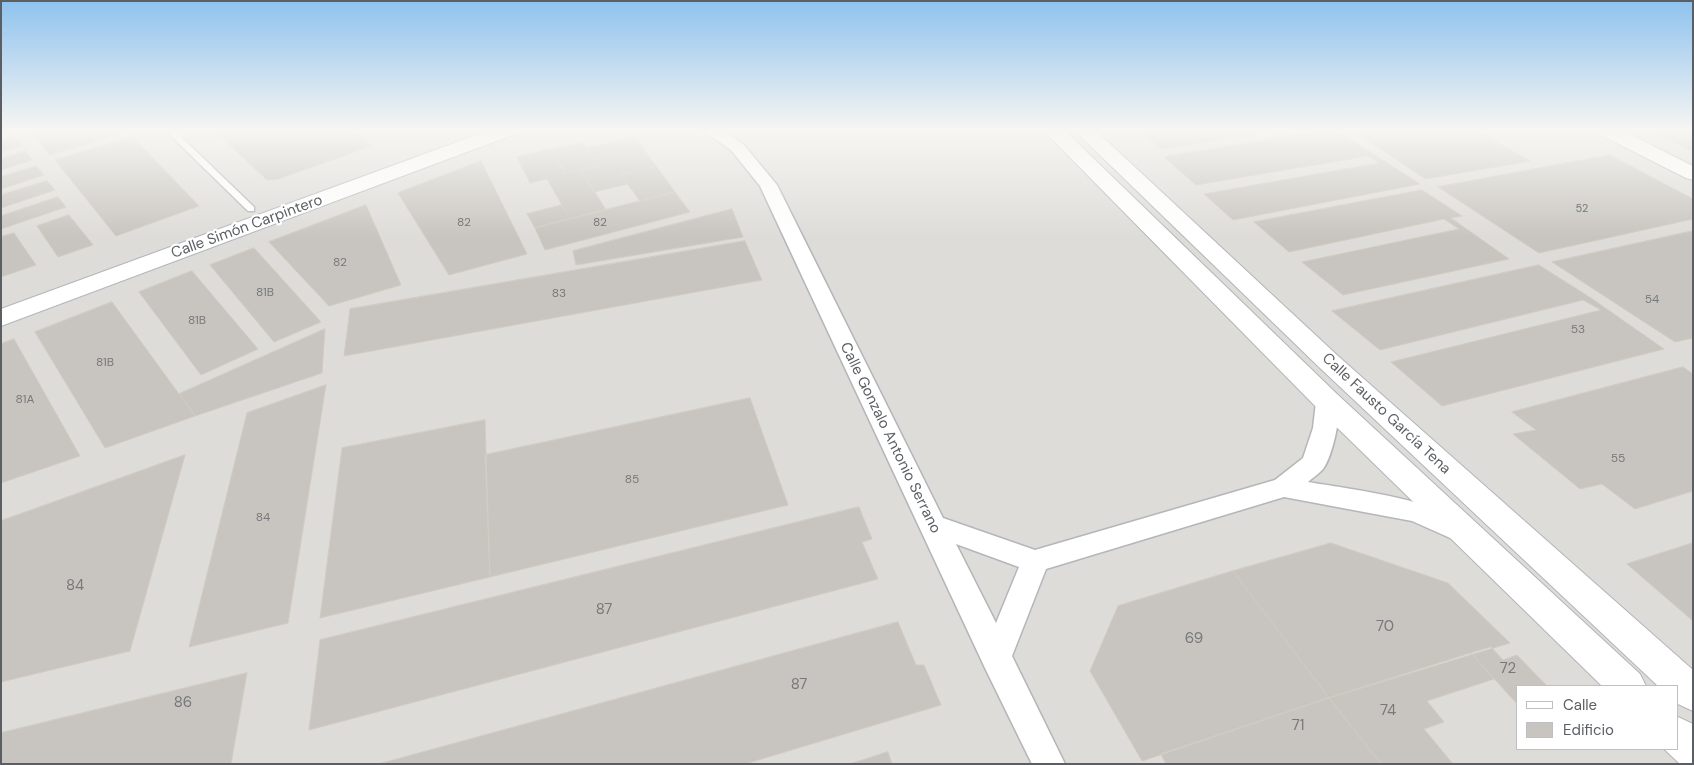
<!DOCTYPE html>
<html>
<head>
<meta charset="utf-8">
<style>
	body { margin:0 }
	#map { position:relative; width:1694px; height:765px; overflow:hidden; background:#edeae3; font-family:"DM Sans",sans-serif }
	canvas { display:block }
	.frame { position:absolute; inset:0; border:2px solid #5b5f63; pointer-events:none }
	.legend { position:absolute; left:1516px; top:685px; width:162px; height:65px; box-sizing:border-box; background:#fff; border:1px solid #bdbfc1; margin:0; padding:6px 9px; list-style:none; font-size:15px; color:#5b5f63 }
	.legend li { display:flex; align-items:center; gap:10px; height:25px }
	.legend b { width:25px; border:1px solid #bdbfc1 }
</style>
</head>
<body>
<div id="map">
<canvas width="1694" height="765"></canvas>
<div class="frame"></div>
<ul class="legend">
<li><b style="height:6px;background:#fff"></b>Calle</li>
<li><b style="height:14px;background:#c8c5c0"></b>Edificio</li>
</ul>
</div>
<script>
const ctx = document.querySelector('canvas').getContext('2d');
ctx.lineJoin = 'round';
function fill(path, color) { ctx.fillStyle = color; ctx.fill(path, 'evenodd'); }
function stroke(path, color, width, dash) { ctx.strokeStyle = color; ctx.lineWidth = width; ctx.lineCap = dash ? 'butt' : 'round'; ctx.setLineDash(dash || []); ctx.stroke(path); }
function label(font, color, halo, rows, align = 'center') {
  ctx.font = font + ' "DM Sans",sans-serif'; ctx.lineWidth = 4.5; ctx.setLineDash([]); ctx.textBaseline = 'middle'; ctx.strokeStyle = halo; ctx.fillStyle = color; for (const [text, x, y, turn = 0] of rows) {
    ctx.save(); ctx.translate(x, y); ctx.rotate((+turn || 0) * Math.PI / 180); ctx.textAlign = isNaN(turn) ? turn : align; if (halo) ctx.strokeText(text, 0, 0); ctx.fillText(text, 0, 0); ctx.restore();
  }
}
fill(new Path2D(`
	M 1,130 L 1693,130 L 1693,764 L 1,764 ZM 1518,686 L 1678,686 L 1678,749 L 1518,749 Z`), '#dedcd8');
const building = new Path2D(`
	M 30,130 L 127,130 L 128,131 L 50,155 Z
	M 213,130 L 239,130 L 220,136 Z
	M 239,130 L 354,130 L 372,146 L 278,179 L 267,180 L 220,136 Z
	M 1139,130 L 1277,130 L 1162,149 Z
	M 1325,130 L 1336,130 L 1420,184 L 1233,220 L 1204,194 L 1379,163 L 1368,156 L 1196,185 L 1164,157 Z
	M 1352,130 L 1476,130 L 1530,161 L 1426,179 Z
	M 1649,130 L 1693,130 L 1693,151 Z
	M 133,137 L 199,206 L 116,236 L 55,160 Z
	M 635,137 L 656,166 L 621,175 L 628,184 L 594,192 L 581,170 L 598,166 L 586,148 Z
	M 16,138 L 22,146 L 1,152 L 1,142 Z
	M 583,143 L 598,166 L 565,174 L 552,149 Z
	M 552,149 L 562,167 L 543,172 L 547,179 L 530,183 L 517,157 Z
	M 26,151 L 32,160 L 1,170 L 1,159 Z
	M 1610,155 L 1693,199 L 1693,219 L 1539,253 L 1438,187 Z
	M 481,161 L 527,254 L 449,275 L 398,193 Z
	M 36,166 L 44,175 L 1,189 L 1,177 Z
	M 656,166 L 675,192 L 640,201 L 621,175 Z
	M 562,167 L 565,174 L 581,170 L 606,210 L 570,219 L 543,172 Z
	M 47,181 L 55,190 L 1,208 L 1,195 Z
	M 1422,190 L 1462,216 L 1451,218 L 1509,259 L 1343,295 L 1302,262 L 1459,229 L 1444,219 L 1289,252 L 1254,222 Z
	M 675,192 L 690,212 L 545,250 L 535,228 Z
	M 58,197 L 66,207 L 1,229 L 1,216 Z
	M 366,205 L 401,285 L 329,306 L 269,242 Z
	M 562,205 L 570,219 L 535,228 L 527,214 Z
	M 732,209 L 743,237 L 576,265 L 573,251 Z
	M 69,215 L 93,245 L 58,257 L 37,226 Z
	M 1693,231 L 1693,338 L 1675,342 L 1552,262 Z
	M 14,233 L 36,265 L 1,277 L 1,237 Z
	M 745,241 L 762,280 L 344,356 L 350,309 Z
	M 254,248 L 321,322 L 274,342 L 210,265 Z
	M 1539,265 L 1591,298 L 1664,349 L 1442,406 L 1391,362 L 1601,310 L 1583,300 L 1380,350 L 1332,311 Z
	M 192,271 L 258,349 L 201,375 L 139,292 Z
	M 112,302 L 195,416 L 105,448 L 35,332 Z
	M 325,329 L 322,373 L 195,416 L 179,394 Z
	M 14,339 L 80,456 L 1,483 L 1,344 Z
	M 1683,367 L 1693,374 L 1693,491 L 1635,509 L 1602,484 L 1580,489 L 1513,434 L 1536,430 L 1512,412 Z
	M 326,385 L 288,623 L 189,647 L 247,413 Z
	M 750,398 L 788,505 L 490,577 L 485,455 Z
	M 485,420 L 490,577 L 320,618 L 342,448 Z
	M 185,455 L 130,651 L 1,682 L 1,521 Z
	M 859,507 L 872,539 L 862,542 L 878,579 L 309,730 L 320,640 Z
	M 1331,543 L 1448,583 L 1510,643 L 1329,698 L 1233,571 Z
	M 1693,543 L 1693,621 L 1627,564 Z
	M 1233,571 L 1329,698 L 1142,761 L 1090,671 L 1118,606 Z
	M 898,622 L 916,665 L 924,665 L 941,705 L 745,764 L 379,764 Z
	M 1491,647 L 1503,660 L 1517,655 L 1547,686 L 1518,686 L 1518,705 L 1471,653 Z
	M 1471,653 L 1494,679 L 1427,701 L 1444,722 L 1424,729 L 1453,764 L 1381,764 L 1329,698 Z
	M 247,673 L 231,764 L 1,764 L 1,733 Z
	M 1329,698 L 1381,764 L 1166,764 L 1161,754 Z
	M 888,752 L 892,764 L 850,764 Z`);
fill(building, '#c8c5c0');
stroke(building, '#d1ccc2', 1);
const lane = new Path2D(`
	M 165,130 L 174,130 L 254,207 L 254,211 L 248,211 Z`);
const street = new Path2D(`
	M 702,130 L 721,130 L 743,144 L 777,185 L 943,518 L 1035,550 L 1275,480 L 1303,458 L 1313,428 L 1316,402 L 1320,396 L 1328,394 L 1336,396 C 1344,409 1332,458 1323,469 C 1319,474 1312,478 1308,482 C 1342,488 1455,501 1470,531 L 1466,538 L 1457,541 L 1412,521 L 1284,497 L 1046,569 L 1012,656 L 1065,764 L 1032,764 L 985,668 L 760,186 L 731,150 ZM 956,544 L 1019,567 L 996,623 Z`);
const secondary = new Path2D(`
	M 490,130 L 518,130 L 515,134 L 1,326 L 1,309 Z
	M 1043,130 L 1064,130 L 1338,395 L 1640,674 L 1646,686 L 1602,686 L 1318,409 Z
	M 1074,130 L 1095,130 L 1338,356 L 1693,670 L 1693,711 L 1678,704 L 1678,686 L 1658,686 L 1320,368 Z
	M 1596,130 L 1621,130 L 1693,166 L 1693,180 L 1686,178 L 1599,134 Z
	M 1678,717 L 1693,724 L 1693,764 L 1679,763 L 1664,749 L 1678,749 Z`);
stroke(lane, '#b4b6b9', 3);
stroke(street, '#b4b6b9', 3);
stroke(secondary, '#b2b6ba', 2);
fill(lane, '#fff');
fill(street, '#fff');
fill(secondary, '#fff');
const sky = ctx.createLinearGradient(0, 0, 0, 237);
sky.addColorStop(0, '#8ec2ee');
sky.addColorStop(0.55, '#f7f6f2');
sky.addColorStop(1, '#f7f6f200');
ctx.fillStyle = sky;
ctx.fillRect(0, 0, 1694, 237);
label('11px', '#76787a', null, [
	["52",1582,209]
]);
label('12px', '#76787a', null, [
	["82",464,223],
	["82",600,223],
	["82",340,263],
	["81B",265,293],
	["83",559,294],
	["54",1652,300],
	["81B",197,321],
	["53",1578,330],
	["81B",105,363],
	["81A",25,400],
	["55",1618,459],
	["85",632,480],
	["84",263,518]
]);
label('15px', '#5b5f63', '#fff', [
	["Calle Simón Carpintero",247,227,-20],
	["Calle Fausto García Tena",1386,414,43],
	["Calle Gonzalo Antonio Serrano",890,438,64]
]);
label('15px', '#76787a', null, [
	["84",75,586],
	["87",604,610],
	["70",1385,627],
	["69",1194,639],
	["72",1508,669],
	["87",799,685],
	["86",183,703],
	["74",1388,711],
	["71",1298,726]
]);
</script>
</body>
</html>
